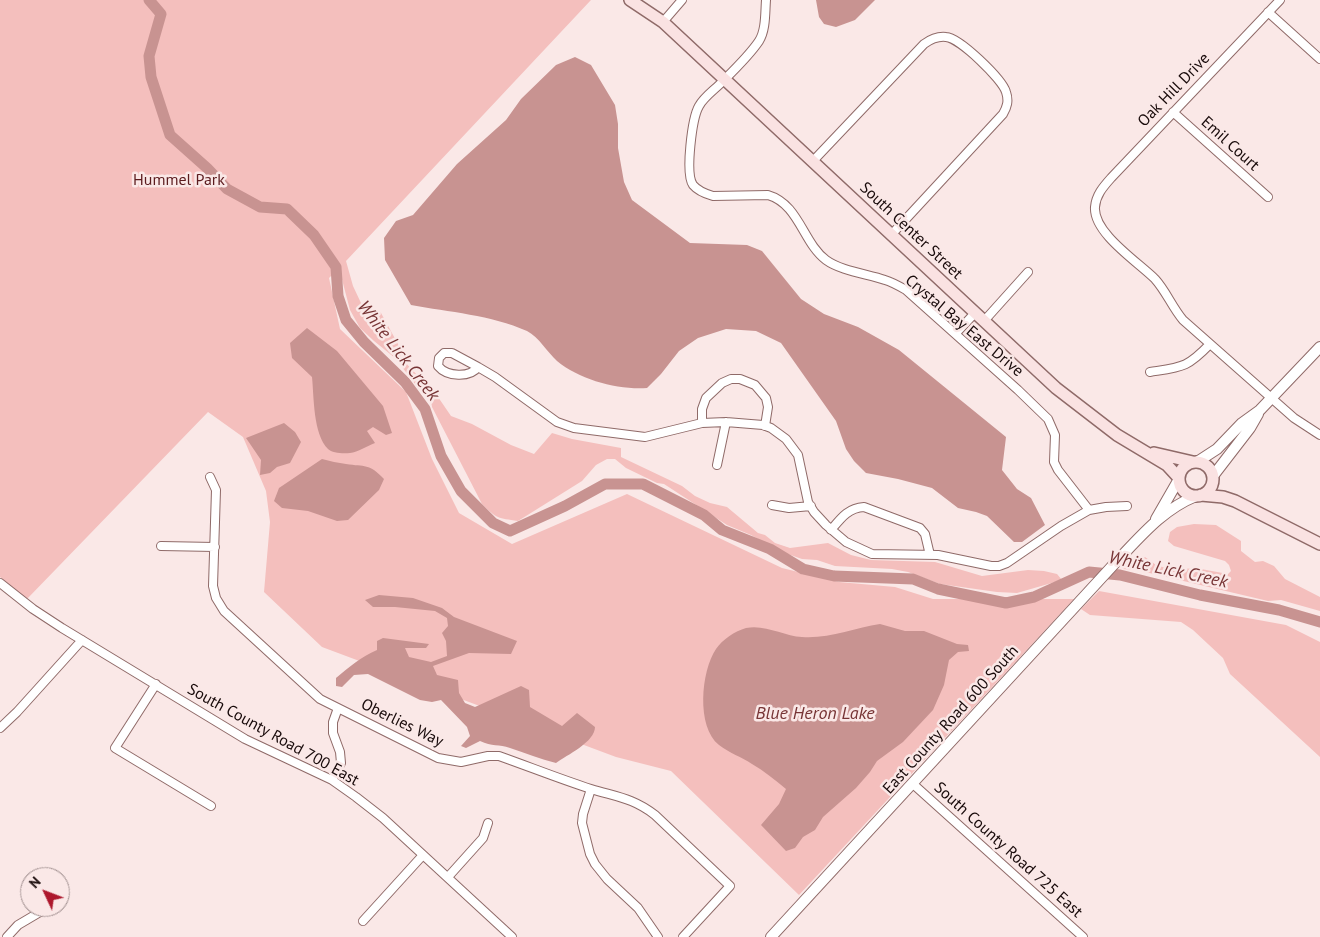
<!DOCTYPE html>
<html>
<head>
<meta charset="utf-8">
<style>
	body { margin:0 }
	#map { position:relative; width:1320px; height:937px; overflow:hidden; background:#fae8e7; font-family:"PT Sans",sans-serif }
	canvas { display:block }
	.north { position:absolute; left:20px; top:867px; width:50px; height:50px; box-sizing:border-box; background:#fae8e7; border:1px solid #a08f8f; border-radius:50%; rotate:313deg; font-size:14px; font-weight:700; line-height:20px; text-align:center; color:#180a0a }
	.north::after { content:''; display:block; margin:auto; width:18px; height:22px; background:#ad182d; clip-path:polygon(50% 0,100% 100%,50% 72%,0 100%) }
</style>
</head>
<body>
<div id="map">
<canvas width="1320" height="937"></canvas>
<div class="north">N</div>
</div>
<script>
const ctx = document.querySelector('canvas').getContext('2d');
ctx.lineJoin = 'round';
function fill(path, color) { ctx.fillStyle = color; ctx.fill(path, 'evenodd'); }
function stroke(path, color, width, dash) { ctx.strokeStyle = color; ctx.lineWidth = width; ctx.lineCap = dash ? 'butt' : 'round'; ctx.setLineDash(dash || []); ctx.stroke(path); }
function label(font, color, halo, rows, align = 'center') {
  ctx.font = font + ' "PT Sans",sans-serif'; ctx.lineWidth = 5; ctx.setLineDash([]); ctx.textBaseline = 'middle'; ctx.strokeStyle = halo; ctx.fillStyle = color; for (const [text, x, y, turn = 0] of rows) {
    ctx.save(); ctx.translate(x, y); ctx.rotate((+turn || 0) * Math.PI / 180); ctx.textAlign = isNaN(turn) ? turn : align; if (halo) ctx.strokeText(text, 0, 0); ctx.fillText(text, 0, 0); ctx.restore();
  }
}
fill(new Path2D(`
	M 0,0 L 591,0 L 346,261 L 353,286 L 361,303 L 381,313 L 398,344 L 401,358 L 438,397 L 451,416 L 472,424 L 511,445 L 534,454 L 552,433 L 572,439 L 621,448 L 621,457 L 682,486 L 695,496 L 710,503 L 727,507 L 758,533 L 765,535 L 775,543 L 790,548 L 828,543 L 851,555 L 871,560 L 935,562 L 982,576 L 1028,570 L 1044,571 L 1057,574 L 1062,580 L 1017,593 L 997,592 L 940,584 L 908,572 L 892,569 L 835,566 L 817,560 L 802,559 L 779,551 L 751,535 L 727,525 L 664,484 L 657,483 L 626,468 L 615,459 L 607,459 L 596,465 L 582,481 L 518,521 C 498,518 497,519 482,504 L 432,407 L 431,400 L 416,385 L 395,358 L 374,341 L 360,328 L 350,310 L 339,268 L 329,278 L 340,329 L 406,392 L 432,459 L 459,513 L 512,544 L 627,494 L 782,568 L 839,582 L 895,587 L 933,599 L 1074,599 L 799,895 L 671,771 L 616,757 L 322,647 L 264,592 L 270,522 L 266,491 L 243,437 L 208,412 L 27,599 L 0,577 Z
	M 1194,524 L 1216,525 L 1241,541 L 1241,551 L 1255,562 L 1263,561 L 1274,566 L 1285,579 L 1320,597 L 1320,611 L 1281,600 L 1268,601 L 1137,570 L 1123,569 L 1135,557 L 1145,557 L 1156,565 L 1166,568 L 1201,569 L 1228,574 L 1231,571 L 1229,565 L 1225,561 L 1174,546 L 1168,541 L 1170,532 L 1177,527 Z
	M 1099,591 L 1286,625 L 1320,642 L 1320,757 L 1230,674 L 1223,658 L 1193,630 L 1181,622 L 1090,615 L 1081,609 Z`), '#f4bfbd');
fill(new Path2D(`
	M 816,0 L 875,0 L 855,20 L 836,27 L 824,24 L 819,17 Z
	M 575,57 L 591,65 L 615,105 L 618,124 L 618,148 L 624,182 L 632,200 L 690,243 L 747,245 L 762,251 L 801,299 L 824,314 L 858,327 L 899,350 L 1006,437 L 1002,470 L 1017,489 L 1031,498 L 1045,525 L 1022,542 L 1014,542 L 987,516 L 976,512 L 958,508 L 932,488 L 898,479 L 866,473 L 854,461 L 846,449 L 836,421 L 781,343 L 756,331 L 726,329 L 698,338 L 679,351 L 661,374 L 647,388 C 618,390 580,380 557,361 C 547,352 539,337 527,331 C 491,315 449,312 411,305 L 385,260 L 384,238 L 396,221 L 413,215 L 457,164 L 506,120 L 521,99 L 556,65 Z
	M 307,328 L 337,351 L 383,406 L 392,433 L 386,435 L 373,427 L 367,431 L 375,443 C 367,446 358,452 350,453 C 343,454 332,453 328,449 C 313,434 314,397 312,377 L 292,358 L 290,343 Z
	M 284,423 L 295,432 L 301,442 L 290,463 L 277,467 L 270,473 L 260,475 L 261,460 L 246,438 Z
	M 322,459 C 330,461 338,463 346,464 C 365,467 369,463 384,479 L 379,490 L 348,520 L 337,521 L 308,511 L 282,508 L 274,501 L 279,488 Z
	M 379,595 L 413,598 L 442,608 L 454,617 L 517,641 L 511,654 L 469,653 L 433,666 L 437,675 L 458,680 L 459,693 L 465,703 L 475,707 L 521,686 L 529,690 L 530,707 L 562,726 L 577,713 L 595,727 C 595,742 567,755 556,763 C 540,759 526,753 510,748 C 499,744 492,747 480,741 L 466,748 L 461,746 L 470,736 L 467,727 L 441,700 L 432,702 L 420,700 L 368,674 L 354,675 L 342,687 L 336,686 L 336,678 C 349,667 361,657 377,650 L 377,641 L 383,638 L 429,644 L 426,648 L 405,648 L 409,657 L 431,662 L 447,656 L 446,641 L 442,633 L 448,626 L 447,618 L 435,611 L 395,607 L 373,607 L 365,600 Z
	M 880,624 L 905,631 L 924,631 L 957,644 L 968,645 L 969,651 L 958,652 L 949,660 L 944,685 L 933,710 L 903,742 L 877,761 L 870,772 L 856,788 L 823,817 L 815,830 L 803,837 L 795,848 L 786,851 L 761,825 L 779,804 L 786,789 C 775,780 764,771 752,764 C 742,757 729,753 719,745 C 696,727 701,671 716,649 C 722,640 735,631 746,628 C 765,624 784,636 802,637 C 828,639 855,628 880,624 Z`), '#c89391');
stroke(new Path2D(`
	M 149,0 L 161,14 L 149,56 L 151,77 L 170,135 L 207,168 L 227,189 L 260,207 L 287,209 L 314,235 L 336,267 L 338,296 L 346,320 L 364,342 L 405,382 L 425,409 L 441,456 L 461,491 L 493,523 L 510,531 L 565,506 L 605,484 L 643,484 L 704,515 L 722,530 L 770,549 L 803,569 L 834,576 L 913,579 L 938,589 L 1006,603 L 1034,597 L 1089,572 L 1120,575 L 1200,595 L 1279,610 L 1320,622`), '#c89391', 11);
const minor = new Path2D(`
	M 766,0 C 765,13 766,30 759,41 C 749,56 733,71 720,84 C 713,91 704,97 699,106 C 692,118 685,174 693,185 C 698,191 706,194 713,196 L 768,195 C 799,204 803,243 826,260 C 841,271 868,274 885,280 C 892,282 899,286 906,290 L 1018,390 L 1048,419 L 1055,435 L 1054,462 L 1058,470 L 1089,510
	M 1280,0 L 1111,178 C 1103,187 1096,195 1095,207 C 1093,233 1138,262 1155,279 C 1166,291 1172,307 1183,320 L 1294,418 L 1320,435
	M 1268,12 L 1320,59
	M 663,22 L 682,0
	M 1173,112 L 1268,197
	M 813,161 L 924,44 C 931,39 938,36 946,37 C 960,38 1002,79 1006,92 C 1009,101 1007,107 1003,114 L 892,234
	M 984,321 L 1028,272
	M 956,333 L 975,313
	M 444,353 L 452,353 L 478,367 C 470,378 447,377 438,366 L 439,358 Z
	M 478,367 L 495,377 L 557,422 L 574,428 L 645,437 L 702,423 L 726,422 L 763,425 L 771,428 L 786,439 L 798,455 L 808,502 L 814,512 L 826,525 L 846,542 L 872,554 L 938,555 L 991,566 L 999,566 L 1007,563 L 1061,526 L 1089,510 L 1106,507 L 1127,506
	M 1150,372 C 1182,367 1187,368 1210,344
	M 702,423 L 702,409 L 706,398 L 722,383 L 731,379 L 740,379 L 755,385 L 766,398 L 768,407 L 765,426
	M 717,465 L 726,422
	M 210,477 L 216,490 L 213,586 L 216,598 L 224,611 L 320,699 L 438,758 L 461,762 L 488,756 L 499,756 C 530,767 560,779 591,789 C 617,797 633,798 655,815 L 730,886 L 683,937
	M 772,505 L 789,508 L 811,506
	M 831,530 C 841,518 848,508 864,507 L 920,528 L 925,534 L 930,555
	M 161,546 L 215,547
	M 0,583 L 33,609 L 62,628 L 245,739 L 332,780 L 356,797 L 383,818 L 512,937
	M 156,684 L 115,748 L 211,806
	M 0,728 L 17,712 L 82,640
	M 332,780 L 341,763 L 340,752 L 333,733 L 333,722 L 338,708
	M 913,784 L 1083,937
	M 591,789 L 583,814 L 582,823 L 590,854 L 595,864 L 607,879 L 638,908 L 658,937
	M 448,877 L 483,838 L 488,823
	M 363,921 L 423,855
	M 7,937 L 18,925 L 40,912`);
const tertiary = new Path2D(`
	M 1197,462 L 1217,449 L 1242,423 L 1260,410 L 1320,347
	M 1213,476 L 1250,428 L 1258,414
	M 1156,519 L 1179,479
	M 771,937 L 1116,562 C 1140,537 1163,509 1196,496`);
const secondary = new Path2D(`
	M 630,0 L 663,22 L 1056,388 L 1117,435 L 1167,465 L 1179,478
	M 1154,453 L 1193,462
	M1179 479a17 17 0 1 1 34 0a17 17 0 1 1-34 0Z
	M 1201,495 L 1223,497 L 1235,501 L 1320,544`);
stroke(minor, '#8f6a68', 10);
stroke(tertiary, '#8f6a68', 12);
stroke(secondary, '#8f6a68', 14);
stroke(minor, '#fff', 8);
stroke(tertiary, '#fff', 10);
stroke(secondary, '#fae2e2', 11);
label('16px', '#180a0a', '#fae8e7', [
	["Oak Hill Drive",1174,90,-46],
	["Emil Court",1230,144,42],
	["South Center Street",911,231,43],
	["Crystal Bay East Drive",964,326,40],
	["East County Road 600 South",951,720,-48],
	["Oberlies Way",402,723,26],
	["South County Road 700 East",273,735,29],
	["South County Road 725 East",1008,850,42]
]);
label('16px', '#5c1c1f', '#fae8e7', [
	["Hummel Park",179,180]
]);
label('italic 18px', '#773435', '#fae8e7', [
	["White Lick Creek",398,351,52],
	["White Lick Creek",1168,570,12],
	["Blue Heron Lake",815,714]
]);
</script>
</body>
</html>
